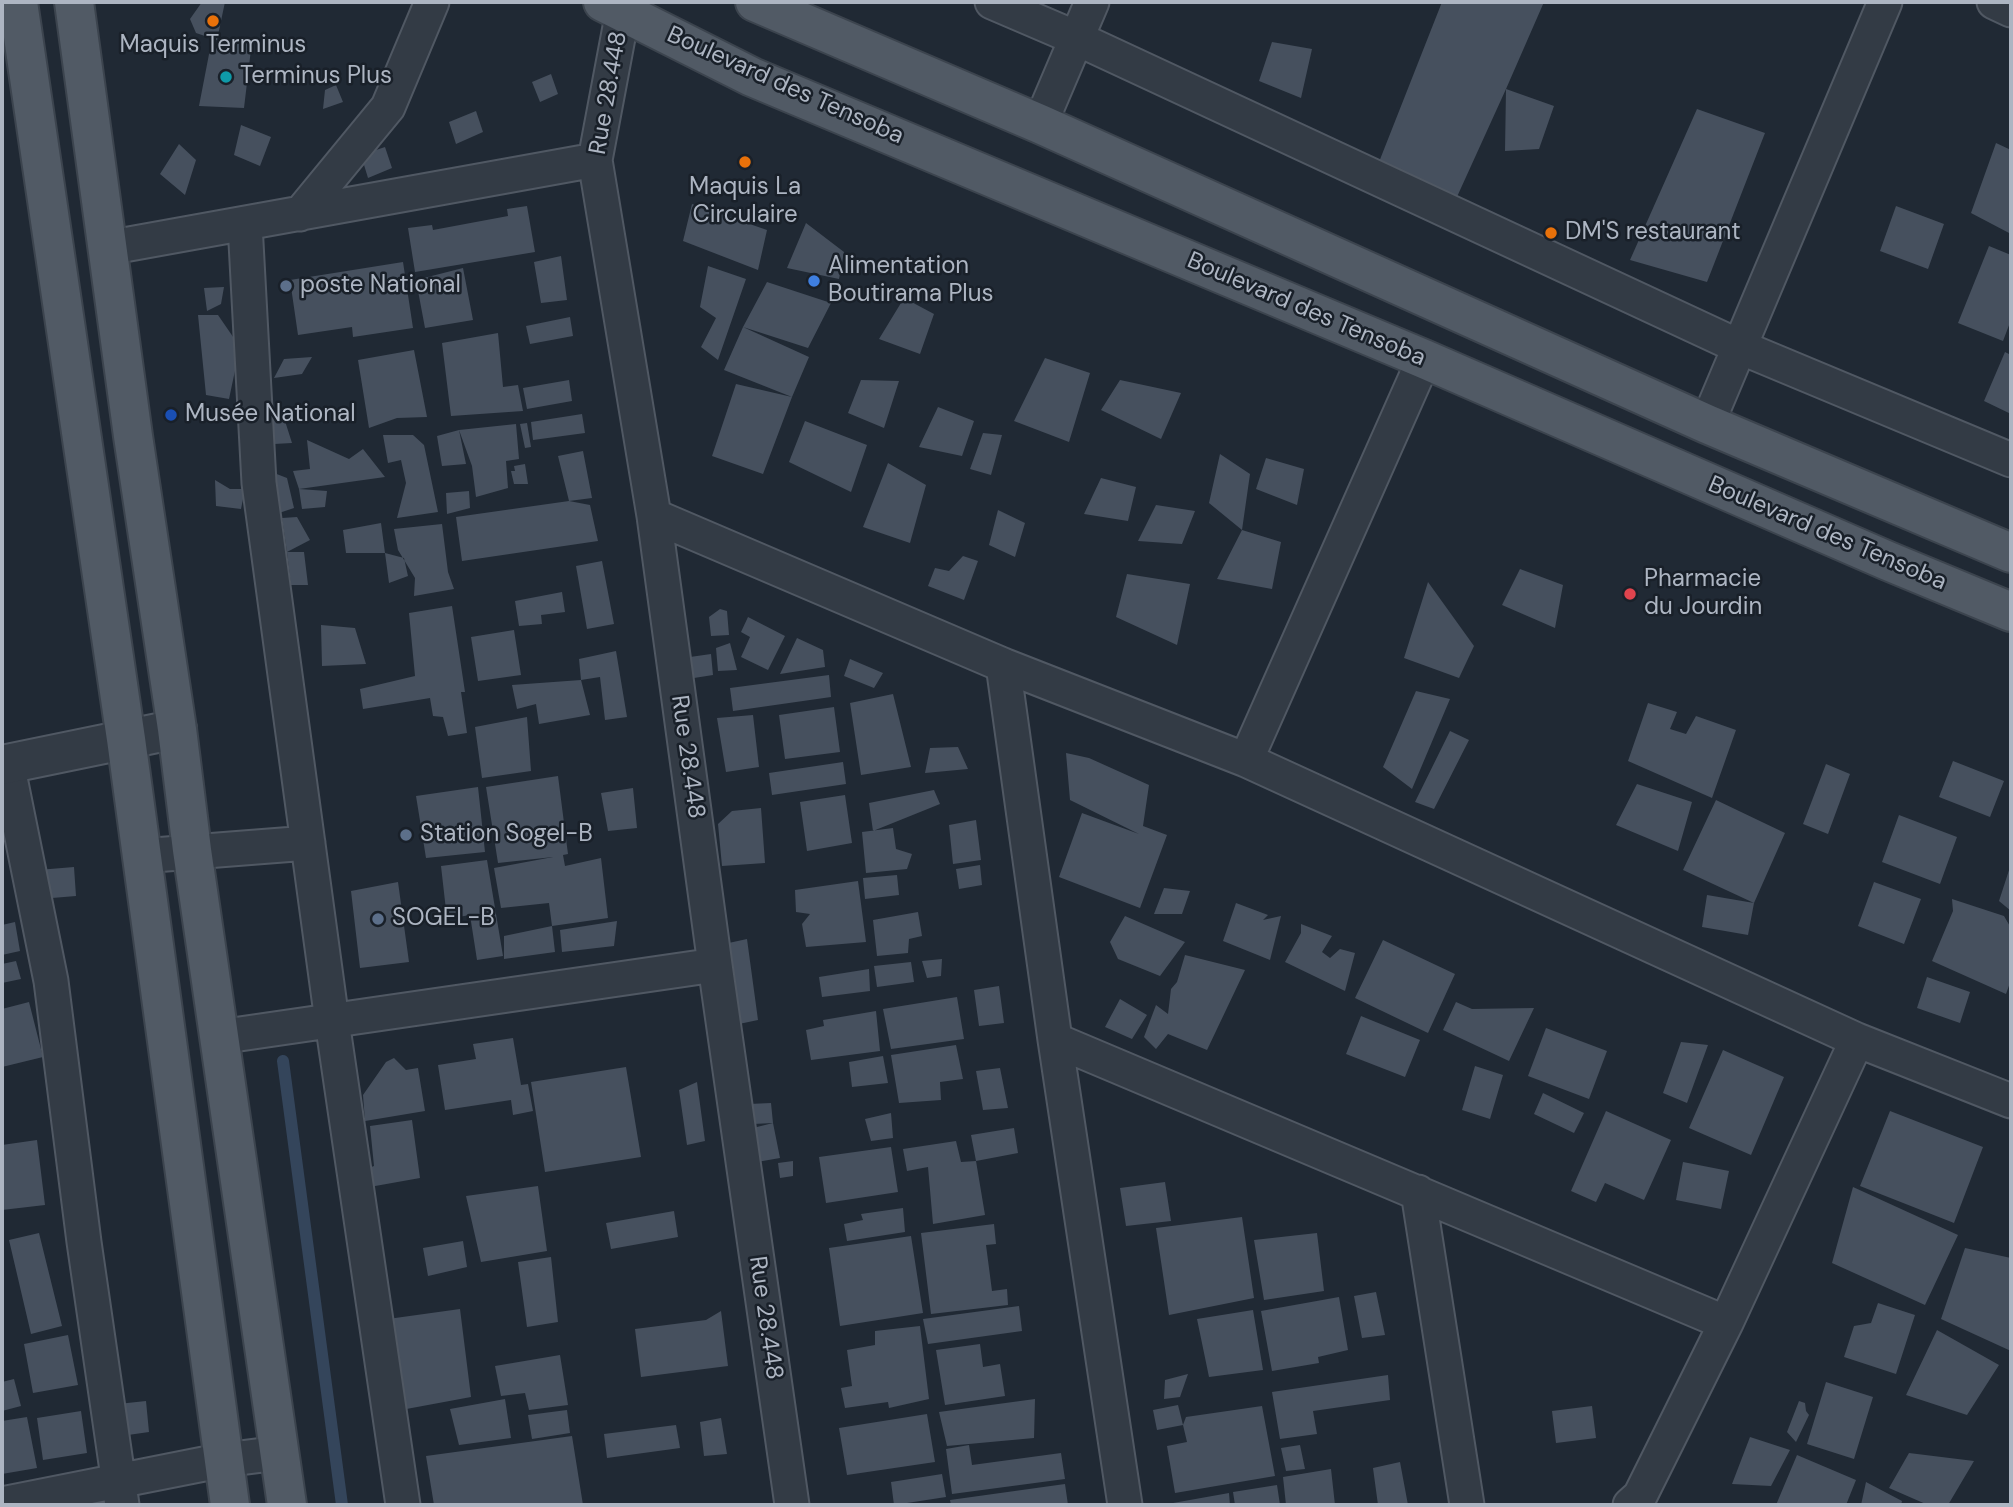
<!DOCTYPE html>
<html>
<head>
<meta charset="utf-8">
<style>
	body { margin:0 }
	#map { position:relative; width:2013px; height:1507px; overflow:hidden; background:#202934; font-family:"DM Sans",sans-serif }
	canvas { display:block }
	.frame { position:absolute; inset:0; border:4px solid #adb5c2; pointer-events:none }
</style>
</head>
<body>
<div id="map">
<canvas width="2013" height="1507"></canvas>
<div class="frame"></div>
</div>
<script>
const ctx = document.querySelector('canvas').getContext('2d');
ctx.lineJoin = 'round';
function stroke(path, color, width, dash) { ctx.strokeStyle = color; ctx.lineWidth = width; ctx.lineCap = dash ? 'butt' : 'round'; ctx.setLineDash(dash || []); ctx.stroke(path); }
function fill(path, color) { ctx.fillStyle = color; ctx.fill(path, 'evenodd'); }
function label(font, color, halo, rows, align = 'center') {
  ctx.font = font + ' "DM Sans",sans-serif'; ctx.lineWidth = 5; ctx.setLineDash([]); ctx.textBaseline = 'middle'; ctx.strokeStyle = halo; ctx.fillStyle = color; for (const [text, x, y, turn = 0] of rows) {
    ctx.save(); ctx.translate(x, y); ctx.rotate((+turn || 0) * Math.PI / 180); ctx.textAlign = isNaN(turn) ? turn : align; if (halo) ctx.strokeText(text, 0, 0); ctx.fillText(text, 0, 0); ctx.restore();
  }
}
stroke(new Path2D(`
	M 283,1061 L 342,1505`), '#34455b', 12);
fill(new Path2D(`
	M 202,2 L 225,2 L 217,40 L 196,33 L 190,19 Z
	M 1442,2 L 1544,2 L 1506,89 L 1554,106 L 1539,149 L 1505,151 L 1506,89 L 1456,199 L 1379,162 Z
	M 252,41 L 244,108 L 199,106 L 210,49 Z
	M 1272,42 L 1312,49 L 1301,98 L 1259,81 Z
	M 551,74 L 558,94 L 540,102 L 532,82 Z
	M 336,85 L 343,102 L 323,109 L 325,90 Z
	M 1697,109 L 1765,133 L 1707,282 L 1630,260 Z
	M 476,111 L 483,132 L 456,144 L 449,122 Z
	M 241,125 L 271,137 L 260,166 L 234,155 Z
	M 1996,143 L 2011,150 L 2011,234 L 1971,213 Z
	M 179,144 L 196,160 L 185,195 L 160,174 Z
	M 385,147 L 392,168 L 368,178 L 361,155 Z
	M 692,204 L 767,230 L 758,270 L 683,241 Z
	M 527,206 L 535,252 L 415,272 L 408,228 L 432,225 L 433,230 L 508,216 L 507,209 Z
	M 1896,206 L 1944,224 L 1928,269 L 1880,251 Z
	M 806,223 L 844,252 L 839,279 L 787,268 Z
	M 1989,246 L 2011,255 L 2011,320 L 2003,341 L 1958,323 Z
	M 561,256 L 567,300 L 541,303 L 534,262 Z
	M 403,262 L 413,328 L 353,337 L 352,327 L 298,335 L 290,280 Z
	M 708,266 L 746,279 L 718,360 L 701,347 L 716,318 L 700,307 Z
	M 463,268 L 473,320 L 425,328 L 416,280 Z
	M 767,282 L 831,303 L 808,348 L 743,327 Z
	M 224,287 L 221,304 L 207,311 L 204,288 Z
	M 904,298 L 934,314 L 920,354 L 879,339 Z
	M 198,315 L 218,315 L 240,347 L 229,399 L 206,395 Z
	M 570,317 L 573,336 L 530,344 L 526,326 Z
	M 743,327 L 809,357 L 792,397 L 724,370 Z
	M 498,333 L 503,387 L 518,385 L 523,411 L 451,416 L 442,343 Z
	M 414,350 L 427,417 L 397,418 L 369,428 L 358,360 Z
	M 2005,352 L 2011,355 L 2011,414 L 1984,401 Z
	M 312,357 L 302,374 L 274,378 L 284,359 Z
	M 1045,358 L 1090,373 L 1069,442 L 1014,421 Z
	M 569,380 L 572,401 L 527,409 L 523,388 Z
	M 861,380 L 899,381 L 884,428 L 848,413 Z
	M 1120,380 L 1181,393 L 1161,439 L 1101,410 Z
	M 736,384 L 792,397 L 763,474 L 712,456 Z
	M 938,407 L 974,421 L 962,456 L 919,447 Z
	M 582,414 L 585,433 L 533,440 L 531,422 Z
	M 269,419 L 285,421 L 292,443 L 274,444 Z
	M 805,421 L 867,445 L 851,492 L 789,462 Z
	M 527,423 L 531,447 L 525,448 L 520,424 Z
	M 516,424 L 519,459 L 506,461 L 508,488 L 476,497 L 472,466 L 459,430 Z
	M 459,430 L 466,464 L 442,466 L 437,436 Z
	M 983,433 L 1002,435 L 991,475 L 970,469 Z
	M 383,435 L 413,435 L 424,445 L 438,512 L 397,518 L 406,483 L 401,460 L 388,463 Z
	M 307,440 L 349,459 L 363,449 L 385,477 L 299,489 L 293,471 L 310,469 Z
	M 583,451 L 592,498 L 569,501 L 558,456 Z
	M 1220,454 L 1250,474 L 1242,530 L 1209,503 Z
	M 1266,458 L 1304,469 L 1297,505 L 1256,489 Z
	M 888,463 L 926,485 L 910,543 L 863,527 Z
	M 525,464 L 528,484 L 514,484 L 511,471 L 515,471 L 514,466 Z
	M 274,473 L 287,478 L 294,508 L 276,514 Z
	M 1101,478 L 1136,487 L 1128,521 L 1084,514 Z
	M 215,480 L 230,489 L 245,489 L 241,509 L 216,506 Z
	M 299,489 L 327,491 L 325,507 L 302,509 Z
	M 469,491 L 470,508 L 447,514 L 446,493 Z
	M 569,501 L 590,505 L 598,541 L 462,561 L 456,517 Z
	M 1156,505 L 1195,511 L 1182,544 L 1138,541 Z
	M 998,510 L 1025,523 L 1015,557 L 989,545 Z
	M 297,517 L 310,540 L 287,552 L 282,518 Z
	M 381,523 L 385,553 L 346,553 L 343,530 Z
	M 442,524 L 448,572 L 454,589 L 414,596 L 415,578 L 398,550 L 394,529 Z
	M 1242,530 L 1281,542 L 1272,589 L 1217,579 Z
	M 287,552 L 304,552 L 308,585 L 291,585 Z
	M 385,553 L 404,558 L 408,576 L 389,583 Z
	M 963,556 L 978,561 L 964,600 L 928,586 L 935,568 L 949,571 Z
	M 602,561 L 614,624 L 587,629 L 576,566 Z
	M 1520,569 L 1563,585 L 1555,628 L 1502,605 Z
	M 1127,574 L 1190,584 L 1177,645 L 1116,617 Z
	M 1428,582 L 1474,646 L 1459,678 L 1404,658 Z
	M 562,592 L 565,612 L 541,615 L 542,624 L 519,626 L 515,601 Z
	M 452,606 L 465,692 L 461,692 L 467,733 L 448,736 L 443,717 L 433,716 L 430,698 L 363,709 L 360,689 L 415,676 L 409,613 Z
	M 720,609 L 727,611 L 729,635 L 711,636 L 709,617 Z
	M 748,617 L 785,636 L 768,670 L 741,657 L 750,637 L 741,632 Z
	M 321,625 L 355,628 L 366,664 L 322,666 Z
	M 514,630 L 521,675 L 478,681 L 471,637 Z
	M 797,638 L 823,650 L 825,667 L 780,674 Z
	M 730,643 L 737,670 L 718,671 L 716,648 Z
	M 616,651 L 627,717 L 605,720 L 600,677 L 581,680 L 579,659 Z
	M 711,654 L 713,675 L 694,678 L 690,657 Z
	M 850,659 L 883,673 L 874,688 L 844,676 Z
	M 829,675 L 831,697 L 733,711 L 730,688 Z
	M 581,680 L 590,715 L 539,724 L 536,704 L 517,709 L 512,685 Z
	M 1416,691 L 1450,699 L 1412,789 L 1383,767 Z
	M 893,694 L 911,767 L 861,775 L 850,703 Z
	M 1648,703 L 1677,712 L 1670,729 L 1686,734 L 1696,716 L 1736,730 L 1712,798 L 1628,761 Z
	M 834,707 L 840,752 L 785,759 L 779,715 Z
	M 753,715 L 759,767 L 726,772 L 717,718 Z
	M 527,717 L 531,771 L 482,778 L 475,727 Z
	M 1450,731 L 1469,740 L 1434,809 L 1415,802 Z
	M 958,747 L 968,769 L 925,773 L 930,748 Z
	M 1066,753 L 1089,758 L 1149,785 L 1143,826 L 1167,835 L 1140,908 L 1059,877 L 1082,813 L 1139,834 L 1070,800 Z
	M 1953,761 L 2004,781 L 1990,817 L 1939,797 Z
	M 843,762 L 846,784 L 772,795 L 769,773 Z
	M 1826,764 L 1850,774 L 1828,834 L 1803,824 Z
	M 558,776 L 568,854 L 563,855 L 565,866 L 601,858 L 608,918 L 552,926 L 549,903 L 501,908 L 494,868 L 553,857 L 498,863 L 486,787 Z
	M 1637,784 L 1692,802 L 1678,851 L 1616,825 Z
	M 478,787 L 485,852 L 426,858 L 416,796 Z
	M 633,788 L 637,828 L 608,831 L 601,793 Z
	M 934,790 L 940,804 L 873,831 L 869,803 Z
	M 845,795 L 852,843 L 807,851 L 800,802 Z
	M 1716,800 L 1785,833 L 1754,903 L 1683,870 Z
	M 761,808 L 765,863 L 722,866 L 718,824 L 732,811 Z
	M 1899,815 L 1957,837 L 1940,884 L 1882,862 Z
	M 976,820 L 981,860 L 953,864 L 949,825 Z
	M 893,828 L 896,849 L 912,854 L 907,869 L 866,873 L 862,832 Z
	M 487,860 L 503,956 L 477,960 L 470,915 L 447,919 L 441,866 Z
	M 2011,864 L 2011,911 L 1999,901 Z
	M 980,865 L 982,885 L 959,889 L 956,869 Z
	M 74,867 L 76,896 L 40,899 L 38,870 Z
	M 897,875 L 899,895 L 865,899 L 863,878 Z
	M 858,881 L 866,942 L 806,947 L 802,924 L 810,914 L 796,912 L 795,890 Z
	M 398,882 L 409,962 L 360,968 L 351,891 Z
	M 1874,882 L 1921,899 L 1904,944 L 1858,926 Z
	M 1164,888 L 1190,891 L 1182,914 L 1154,914 Z
	M 1707,895 L 1754,903 L 1748,935 L 1702,927 Z
	M 1952,899 L 2004,916 L 2011,928 L 2011,980 L 2006,994 L 1932,961 L 1953,911 Z
	M 1236,903 L 1268,915 L 1263,920 L 1281,916 L 1270,960 L 1223,941 Z
	M 918,912 L 922,936 L 909,939 L 908,953 L 877,956 L 873,920 Z
	M 1125,916 L 1185,942 L 1160,976 L 1118,959 L 1110,942 Z
	M 617,921 L 614,946 L 562,952 L 560,930 Z
	M 15,922 L 20,951 L 2,955 L 2,925 Z
	M 1301,924 L 1332,936 L 1322,952 L 1330,958 L 1340,949 L 1355,953 L 1345,991 L 1285,962 L 1301,933 Z
	M 552,926 L 555,952 L 504,959 L 504,936 Z
	M 747,939 L 758,1020 L 739,1024 L 724,944 Z
	M 1383,940 L 1455,974 L 1428,1033 L 1355,998 Z
	M 1185,955 L 1245,970 L 1207,1050 L 1168,1034 L 1156,1049 L 1144,1037 L 1156,1005 L 1168,1014 L 1171,989 L 1177,982 Z
	M 942,959 L 941,976 L 927,978 L 922,961 Z
	M 16,961 L 21,979 L 2,983 L 2,964 Z
	M 911,962 L 914,982 L 877,987 L 874,966 Z
	M 869,969 L 870,991 L 822,997 L 819,977 Z
	M 1927,977 L 1970,992 L 1960,1023 L 1917,1008 Z
	M 999,986 L 1004,1023 L 979,1026 L 974,990 Z
	M 957,997 L 964,1039 L 891,1049 L 883,1009 Z
	M 1120,999 L 1147,1015 L 1132,1039 L 1105,1027 Z
	M 29,1002 L 43,1057 L 2,1067 L 2,1009 Z
	M 1456,1002 L 1472,1009 L 1534,1008 L 1509,1061 L 1443,1030 Z
	M 876,1011 L 880,1051 L 811,1060 L 806,1030 L 824,1026 L 823,1020 Z
	M 1361,1016 L 1420,1040 L 1405,1077 L 1346,1054 Z
	M 1546,1028 L 1607,1051 L 1589,1099 L 1528,1076 Z
	M 513,1038 L 521,1085 L 528,1084 L 533,1111 L 513,1115 L 511,1100 L 445,1110 L 438,1065 L 476,1059 L 473,1044 Z
	M 1681,1042 L 1708,1045 L 1687,1103 L 1663,1093 Z
	M 956,1045 L 963,1079 L 940,1082 L 941,1100 L 899,1103 L 891,1055 Z
	M 1723,1050 L 1784,1077 L 1751,1155 L 1689,1128 Z
	M 883,1056 L 888,1083 L 852,1087 L 849,1062 Z
	M 394,1058 L 406,1070 L 418,1068 L 425,1111 L 365,1121 L 363,1095 L 386,1062 Z
	M 1475,1066 L 1503,1075 L 1490,1119 L 1462,1110 Z
	M 626,1067 L 641,1157 L 545,1172 L 531,1082 Z
	M 1000,1068 L 1008,1108 L 983,1110 L 976,1071 Z
	M 697,1082 L 705,1141 L 687,1145 L 679,1090 Z
	M 1543,1093 L 1584,1113 L 1574,1133 L 1534,1114 Z
	M 771,1103 L 773,1123 L 753,1124 L 749,1104 Z
	M 1606,1111 L 1671,1140 L 1644,1200 L 1605,1183 L 1596,1202 L 1571,1191 Z
	M 1890,1111 L 1983,1147 L 1954,1223 L 1860,1186 Z
	M 891,1113 L 893,1138 L 871,1141 L 865,1119 Z
	M 412,1120 L 420,1178 L 364,1188 L 361,1171 L 374,1166 L 370,1126 Z
	M 773,1123 L 780,1158 L 757,1162 L 753,1128 Z
	M 1014,1128 L 1018,1153 L 976,1161 L 971,1135 Z
	M 37,1140 L 45,1205 L 2,1210 L 2,1145 Z
	M 956,1141 L 961,1162 L 976,1161 L 985,1215 L 933,1224 L 928,1167 L 907,1171 L 903,1149 Z
	M 891,1147 L 898,1192 L 826,1203 L 819,1157 Z
	M 793,1161 L 793,1176 L 780,1178 L 778,1163 Z
	M 1683,1162 L 1729,1171 L 1721,1209 L 1676,1200 Z
	M 1165,1182 L 1171,1221 L 1126,1226 L 1120,1188 Z
	M 538,1186 L 547,1251 L 481,1262 L 466,1196 Z
	M 1853,1187 L 1958,1235 L 1925,1305 L 1832,1263 Z
	M 903,1208 L 905,1232 L 847,1241 L 844,1224 L 863,1220 L 861,1214 Z
	M 674,1211 L 678,1237 L 611,1249 L 606,1223 Z
	M 1242,1217 L 1254,1298 L 1169,1315 L 1156,1228 Z
	M 994,1224 L 996,1244 L 986,1245 L 992,1291 L 1007,1289 L 1008,1305 L 931,1314 L 921,1233 Z
	M 39,1233 L 62,1326 L 31,1334 L 9,1240 Z
	M 1317,1233 L 1324,1291 L 1264,1300 L 1254,1240 Z
	M 911,1236 L 923,1313 L 840,1326 L 829,1248 Z
	M 463,1241 L 467,1267 L 428,1276 L 423,1248 Z
	M 1965,1248 L 2011,1258 L 2011,1351 L 1941,1319 Z
	M 551,1257 L 558,1322 L 527,1327 L 518,1262 Z
	M 1376,1292 L 1385,1335 L 1362,1338 L 1354,1296 Z
	M 1339,1297 L 1348,1350 L 1318,1357 L 1319,1363 L 1272,1371 L 1261,1311 Z
	M 1878,1303 L 1915,1315 L 1896,1374 L 1844,1357 L 1854,1326 L 1871,1323 Z
	M 1019,1306 L 1022,1331 L 928,1344 L 923,1319 Z
	M 460,1309 L 471,1397 L 401,1410 L 388,1319 Z
	M 1253,1310 L 1263,1370 L 1209,1377 L 1197,1319 Z
	M 721,1311 L 728,1366 L 641,1377 L 635,1329 L 706,1320 Z
	M 920,1326 L 929,1399 L 889,1408 L 888,1402 L 845,1408 L 841,1388 L 852,1386 L 847,1350 L 875,1345 L 875,1331 Z
	M 1937,1330 L 1999,1365 L 1967,1415 L 1906,1395 Z
	M 68,1335 L 78,1385 L 33,1393 L 24,1344 Z
	M 980,1344 L 983,1367 L 1000,1364 L 1005,1396 L 945,1405 L 936,1350 Z
	M 560,1355 L 568,1405 L 529,1410 L 525,1393 L 501,1396 L 495,1366 Z
	M 1188,1374 L 1180,1397 L 1164,1399 L 1165,1380 Z
	M 1388,1375 L 1390,1400 L 1313,1411 L 1317,1434 L 1280,1439 L 1272,1392 Z
	M 14,1379 L 21,1406 L 2,1411 L 2,1382 Z
	M 1826,1382 L 1873,1397 L 1854,1459 L 1807,1444 Z
	M 505,1399 L 511,1438 L 459,1445 L 450,1409 Z
	M 1035,1399 L 1034,1438 L 947,1446 L 939,1412 Z
	M 146,1401 L 149,1432 L 121,1436 L 118,1404 Z
	M 1799,1401 L 1805,1403 L 1806,1411 L 1809,1415 L 1796,1442 L 1787,1432 Z
	M 1178,1405 L 1183,1425 L 1157,1430 L 1153,1410 Z
	M 1262,1406 L 1275,1476 L 1175,1493 L 1167,1446 L 1187,1442 L 1183,1425 L 1186,1417 Z
	M 1592,1406 L 1596,1438 L 1556,1443 L 1552,1411 Z
	M 567,1410 L 570,1433 L 532,1439 L 528,1415 Z
	M 81,1411 L 87,1453 L 43,1460 L 37,1418 Z
	M 927,1414 L 935,1462 L 847,1475 L 839,1428 Z
	M 27,1417 L 37,1468 L 2,1474 L 2,1421 Z
	M 721,1418 L 727,1454 L 704,1456 L 700,1422 Z
	M 676,1425 L 680,1448 L 607,1458 L 604,1434 Z
	M 572,1436 L 583,1505 L 434,1505 L 426,1456 Z
	M 1750,1437 L 1790,1450 L 1771,1486 L 1732,1484 Z
	M 969,1445 L 972,1465 L 1061,1453 L 1065,1479 L 952,1494 L 946,1449 Z
	M 1300,1445 L 1305,1469 L 1286,1471 L 1281,1448 Z
	M 1909,1453 L 1974,1461 L 1948,1505 L 1928,1505 L 1889,1488 Z
	M 1797,1455 L 1856,1480 L 1846,1505 L 1776,1505 Z
	M 1400,1462 L 1408,1505 L 1378,1505 L 1373,1468 Z
	M 1331,1469 L 1335,1505 L 1286,1505 L 1283,1477 Z
	M 942,1474 L 946,1497 L 894,1505 L 891,1482 Z
	M 1866,1482 L 1902,1501 L 1901,1505 L 1861,1505 Z
	M 1065,1484 L 1068,1505 L 951,1505 L 950,1500 Z
	M 1277,1485 L 1280,1505 L 1235,1505 L 1233,1492 Z
	M 1229,1493 L 1230,1505 L 1173,1505 L 1173,1503 Z`), '#46505e');
const minor = new Path2D(`
	M 992,2 L 1076,38 L 1740,347 L 2011,460
	M 1994,2 L 2011,10
	M 623,11 L 595,160 L 654,516 L 715,965 L 792,1505
	M 1040,124 L 1092,2
	M 300,214 L 388,107 L 432,2
	M 245,224 L 259,483 L 332,1021 L 403,1505
	M 107,248 L 595,160
	M 1707,424 L 1885,2
	M 654,516 L 1003,665 L 1246,760 L 1857,1040 L 2011,1101
	M 1003,665 L 1055,1040 L 1125,1505
	M 1246,760 L 1424,359
	M 7,763 L 51,981 L 84,1242 L 122,1505
	M 141,856 L 308,843
	M 219,1037 L 715,965
	M 1055,1040 L 1726,1323
	M 1418,1192 L 1467,1505
	M 2,1504 L 224,1460 L 279,1453
	M 1630,1505 L 1640,1496 L 1726,1323 L 1857,1040`);
const tertiary = new Path2D(`
	M 2,765 L 177,729`);
const primary = new Path2D(`
	M 18,2 L 126,739 L 230,1505
	M 74,2 L 133,436 L 177,729 L 192,850 L 287,1505
	M 603,2 L 752,77 L 1424,359 L 1888,561 L 2011,612
	M 755,2 L 1040,124 L 1707,424 L 2011,553`);
stroke(minor, '#505863', 37);
stroke(tertiary, '#505863', 42);
stroke(primary, '#3c444e', 42);
stroke(minor, '#333b45', 33);
stroke(tertiary, '#333b45', 38);
stroke(primary, '#515a65', 38);
for (const [x, y, r, color] of [
	[213,21,7,"#e8710a"],
	[226,77,7,"#0f9aa8"],
	[745,162,7,"#e8710a"],
	[1551,233,7,"#e8710a"],
	[814,281,7,"#3f7fe0"],
	[286,286,7,"#5c6f8a"],
	[171,415,7,"#1a4fb4"],
	[1630,594,7,"#e0444e"],
	[406,835,7,"#5c6f8a"],
	[378,919,7,"#5c6f8a"]
]) { const dot = new Path2D(); dot.arc(x, y, r, 0, 2 * Math.PI); ctx.fillStyle = color; ctx.fill(dot); stroke(dot, '#192029', 2.5); }
label('24px', '#adb5c2', '#192029', [
	["Maquis Terminus",213,46,"center"],
	["Terminus Plus",240,77],
	["Maquis La",745,188,"center"],
	["Circulaire",745,216,"center"],
	["DM'S restaurant",1565,233],
	["Alimentation",828,267],
	["Boutirama Plus",828,295],
	["poste National",300,286],
	["Musée National",185,415],
	["Pharmacie",1644,580],
	["du Jourdin",1644,608],
	["Station Sogel-B",420,835],
	["SOGEL-B",392,919]
], 'left');
label('24px', '#adb5c2', '#192029', [
	["Boulevard des Tensoba",785,86,24],
	["Rue 28.448",609,93,-80],
	["Boulevard des Tensoba",1306,310,23],
	["Boulevard des Tensoba",1827,534,23],
	["Rue 28.448",687,757,82],
	["Rue 28.448",765,1318,82]
]);
</script>
</body>
</html>
